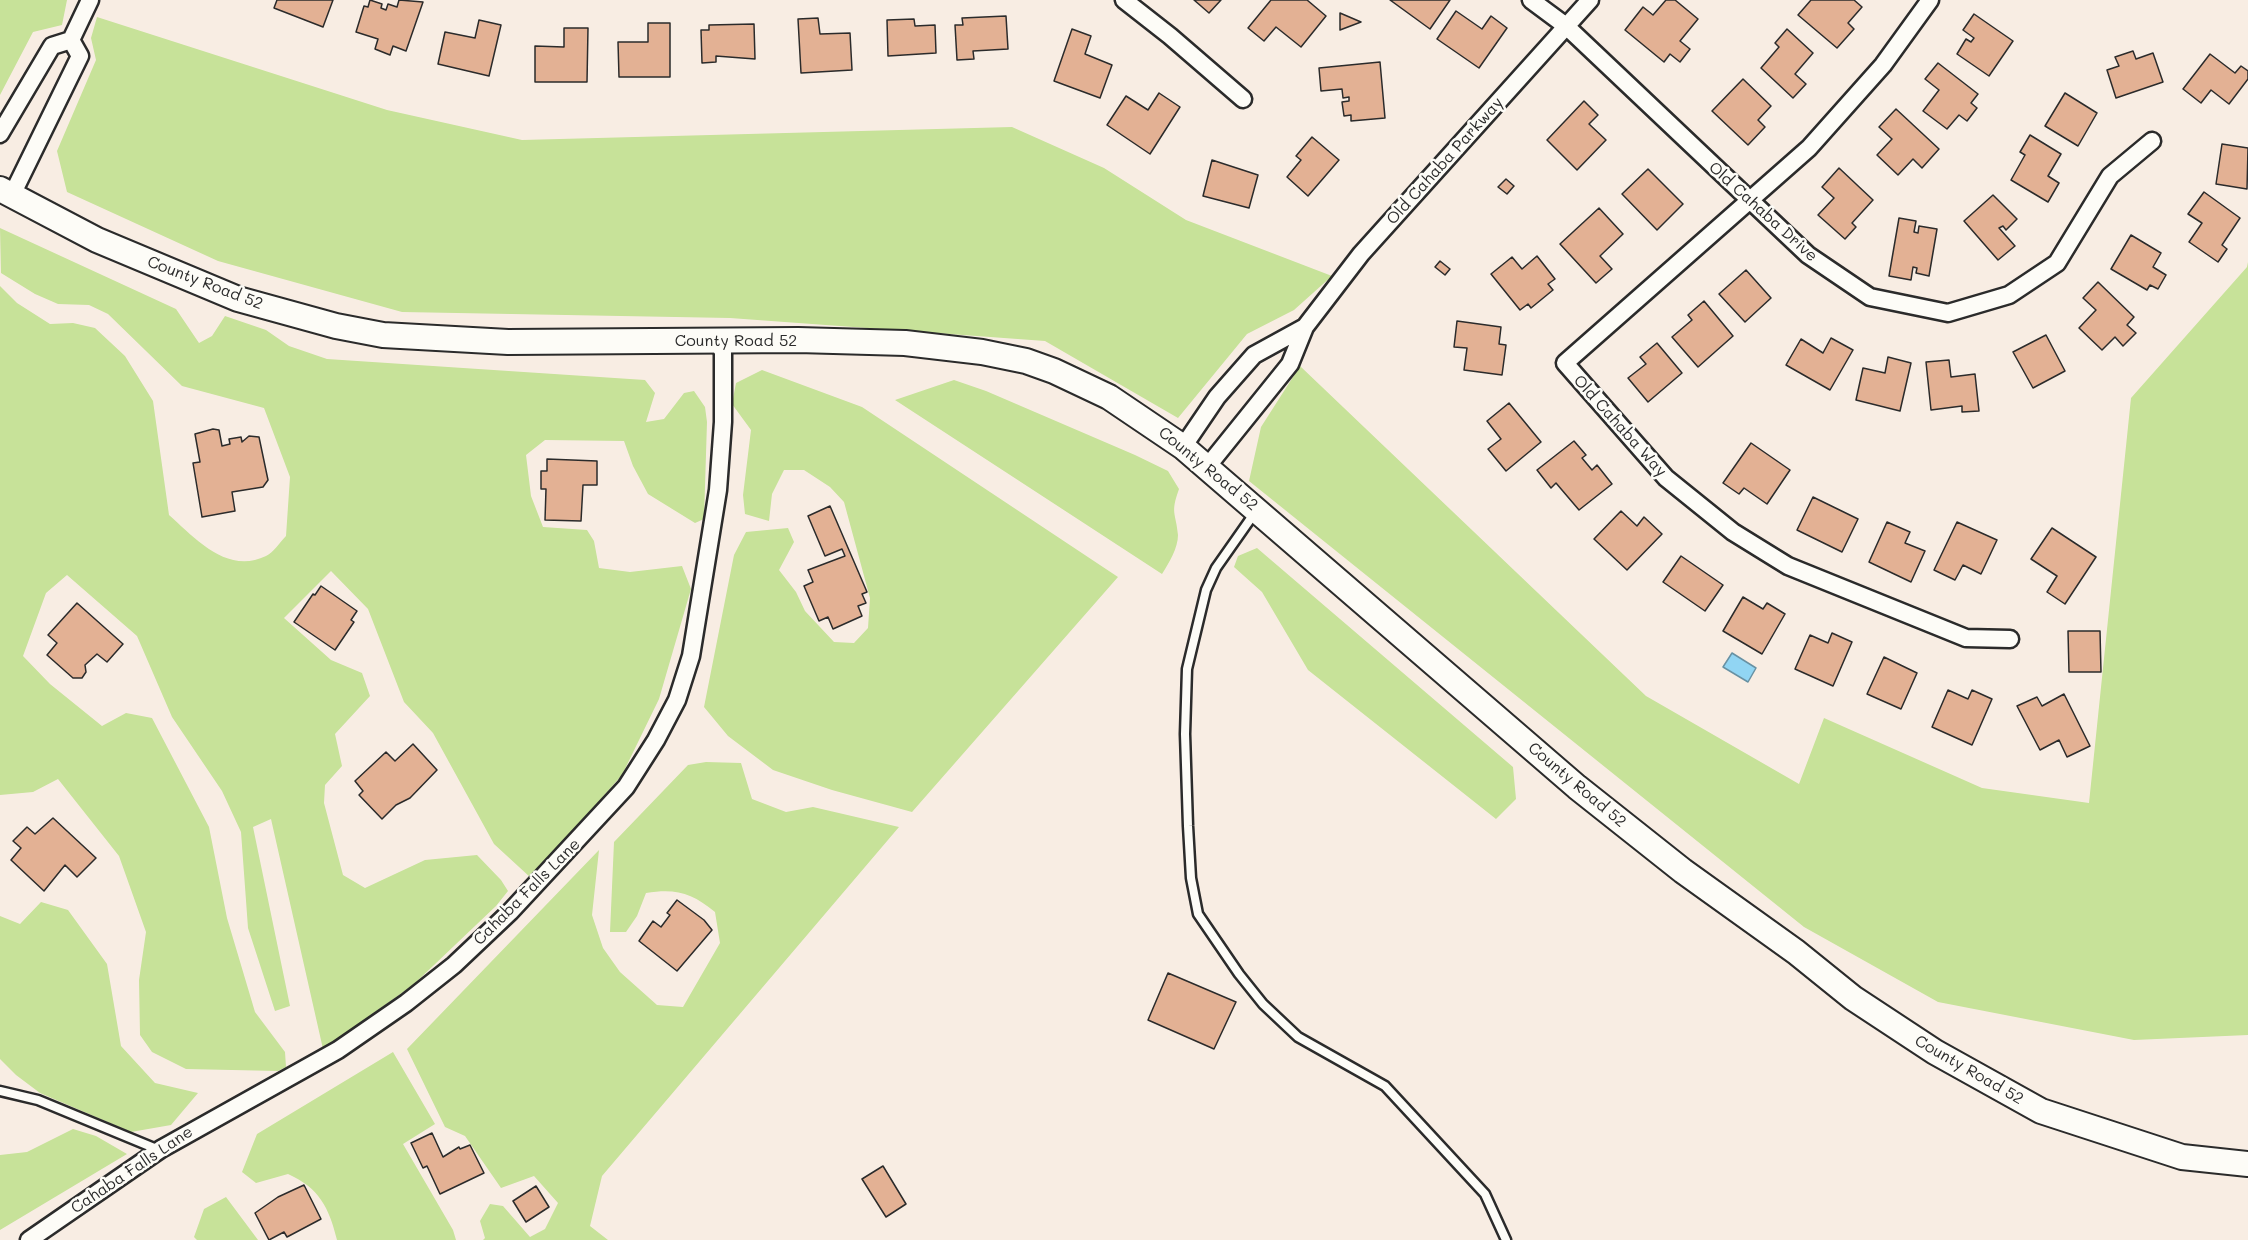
<!DOCTYPE html>
<html>
<head>
<meta charset="utf-8">
<style>
	body { margin:0 }
	canvas { display:block; background:#f8ede3 }
</style>
</head>
<body>
<canvas width="2248" height="1240"></canvas>
<script>
const ctx = document.querySelector('canvas').getContext('2d');
ctx.lineJoin = 'round';
function fill(path, color) { ctx.fillStyle = color; ctx.fill(path, 'evenodd'); }
function stroke(path, color, width, dash) { ctx.strokeStyle = color; ctx.lineWidth = width; ctx.lineCap = dash ? 'butt' : 'round'; ctx.setLineDash(dash || []); ctx.stroke(path); }
function label(font, color, halo, rows, align = 'center') {
  ctx.font = font + ' Mali,sans-serif'; ctx.lineWidth = 5; ctx.setLineDash([]); ctx.textBaseline = 'middle'; ctx.strokeStyle = halo; ctx.fillStyle = color; for (const [text, x, y, turn = 0] of rows) {
    ctx.save(); ctx.translate(x, y); ctx.rotate((+turn || 0) * Math.PI / 180); ctx.textAlign = isNaN(turn) ? turn : align; if (halo) ctx.strokeText(text, 0, 0); ctx.fillText(text, 0, 0); ctx.restore();
  }
}
fill(new Path2D(`
	M 0,0 L 67,0 L 62,25 L 33,32 L 0,95 Z
	M 97,17 L 387,110 L 522,140 L 1012,127 L 1104,168 L 1186,220 L 1332,276 L 1294,310 L 1247,334 L 1178,418 L 1045,341 L 730,318 L 402,312 L 218,261 L 67,192 L 57,151 L 96,60 L 91,38 Z
	M 0,228 L 176,309 L 199,343 L 212,336 L 225,316 L 266,330 L 289,346 L 327,359 L 645,380 L 655,393 L 646,422 L 664,419 L 684,393 L 694,391 L 705,407 L 707,422 L 704,519 L 695,523 L 648,494 L 633,466 L 624,441 L 545,440 L 526,455 L 531,496 L 543,527 L 587,530 L 594,541 L 599,568 L 630,572 L 682,566 L 691,589 L 659,699 L 622,775 L 531,878 L 494,844 L 433,733 L 404,702 L 368,609 L 331,571 L 284,618 L 331,660 L 362,673 L 370,696 L 335,734 L 342,766 L 325,785 L 324,803 L 343,875 L 365,888 L 425,860 L 477,855 L 501,880 L 508,891 L 496,906 L 413,985 L 323,1049 L 271,819 L 253,827 L 290,1006 L 275,1011 L 248,928 L 241,832 L 222,791 L 172,717 L 137,636 L 67,575 L 46,593 L 23,656 L 50,684 L 102,726 L 126,713 L 152,718 L 209,827 L 227,918 L 255,1012 L 285,1052 L 286,1067 L 278,1071 L 186,1069 L 152,1052 L 140,1035 L 139,980 L 146,932 L 119,856 L 58,779 L 33,792 L 0,795 L 0,286 L 17,303 L 50,324 L 73,323 L 95,328 L 125,356 L 153,401 L 169,515 C 195,538 227,575 266,556 C 273,553 280,542 286,536 L 290,477 L 264,408 L 182,386 L 108,314 L 89,305 L 58,304 L 35,294 L 1,273 Z
	M 2248,262 L 2248,1035 L 2134,1040 L 1938,1002 L 1804,927 L 1249,481 L 1261,427 L 1300,366 L 1646,696 L 1799,784 L 1824,718 L 1982,788 L 2089,803 L 2131,398 L 2247,267 Z
	M 762,370 L 862,407 L 1118,577 L 912,812 L 832,790 L 773,770 L 728,736 L 704,707 L 734,555 L 746,532 L 788,528 L 794,542 L 779,570 L 796,592 L 805,611 L 834,642 L 854,643 L 868,628 L 870,598 L 844,502 L 830,487 L 804,470 L 784,470 L 772,494 L 769,521 L 745,514 L 743,495 L 751,430 L 732,404 L 736,383 Z
	M 954,380 L 986,391 L 1135,455 L 1168,471 L 1179,489 C 1170,514 1176,512 1178,535 C 1178,548 1169,563 1162,574 L 895,400 Z
	M 1257,548 L 1513,767 L 1516,799 L 1496,819 L 1308,670 L 1262,592 L 1234,567 L 1238,556 Z
	M 706,762 L 741,763 L 752,799 L 786,812 L 813,807 L 899,827 L 602,1176 L 590,1226 L 608,1240 L 483,1240 L 485,1238 L 480,1221 L 490,1204 L 503,1206 L 530,1237 L 545,1229 L 558,1203 L 534,1176 L 501,1188 L 465,1136 L 445,1127 L 407,1049 L 599,850 L 592,915 L 603,948 L 620,972 L 657,1005 L 683,1007 L 720,943 L 715,912 C 692,893 676,888 646,893 L 637,916 L 626,932 L 610,932 L 614,842 L 688,765 Z
	M 41,902 L 68,910 L 107,964 L 121,1046 L 155,1083 L 198,1093 L 171,1125 L 131,1132 L 40,1093 L 16,1075 L 0,1059 L 0,916 L 20,924 Z
	M 393,1052 L 435,1124 L 403,1144 L 453,1230 L 456,1240 L 337,1240 C 329,1207 319,1188 288,1174 L 256,1183 L 242,1172 L 257,1134 Z
	M 73,1129 L 96,1136 L 127,1154 L 0,1230 L 0,1155 L 27,1152 Z
	M 226,1197 L 258,1240 L 197,1240 L 194,1237 L 204,1209 Z`), '#c7e299');
const water = new Path2D(`
	M 1732,653 L 1756,668 L 1748,682 L 1723,667 Z`);
fill(water, '#91d5f3');
stroke(water, '#6891a3', 1.5);
const building = new Path2D(`
	M 277,0 L 333,0 L 323,27 L 274,8 Z
	M 370,0 L 382,4 L 381,8 L 386,10 L 388,4 L 397,7 L 399,0 L 423,2 L 406,51 L 393,46 L 390,55 L 375,49 L 378,39 L 356,32 L 364,6 L 368,7 Z
	M 1194,0 L 1221,0 L 1209,13 Z
	M 1271,0 L 1307,0 L 1326,16 L 1301,47 L 1276,27 L 1264,41 L 1248,28 Z
	M 1390,0 L 1450,0 L 1430,29 Z
	M 1666,0 L 1675,0 L 1698,19 L 1680,41 L 1690,49 L 1680,62 L 1670,54 L 1664,62 L 1625,30 L 1643,7 L 1653,15 Z
	M 1811,0 L 1854,0 L 1862,7 L 1848,23 L 1854,29 L 1837,48 L 1798,15 Z
	M 1456,11 L 1482,29 L 1491,16 L 1507,28 L 1479,68 L 1437,39 Z
	M 1340,13 L 1361,22 L 1340,30 Z
	M 1974,14 L 2013,41 L 1989,76 L 1957,54 L 1966,39 L 1971,42 L 1974,38 L 1963,30 Z
	M 1006,16 L 1008,49 L 973,51 L 974,59 L 957,60 L 955,25 L 963,25 L 962,18 Z
	M 818,18 L 820,34 L 850,33 L 852,70 L 801,73 L 798,19 Z
	M 914,19 L 915,26 L 935,25 L 936,53 L 888,56 L 887,20 Z
	M 479,20 L 501,25 L 489,76 L 438,64 L 445,32 L 475,38 Z
	M 648,23 L 670,23 L 670,77 L 619,77 L 618,42 L 648,42 Z
	M 754,24 L 755,59 L 716,56 L 716,62 L 702,63 L 701,30 L 709,30 L 709,25 Z
	M 564,28 L 588,28 L 587,82 L 535,82 L 535,46 L 564,47 Z
	M 1072,29 L 1091,36 L 1085,54 L 1112,65 L 1100,98 L 1054,81 Z
	M 1787,29 L 1813,53 L 1795,74 L 1806,84 L 1793,98 L 1761,68 L 1779,47 L 1775,43 Z
	M 2133,51 L 2136,59 L 2153,53 L 2163,82 L 2116,98 L 2107,70 L 2119,66 L 2115,57 Z
	M 2210,54 L 2235,73 L 2241,66 L 2248,71 L 2248,79 L 2229,104 L 2211,90 L 2201,103 L 2183,89 Z
	M 1380,62 L 1385,118 L 1351,121 L 1351,115 L 1344,116 L 1342,102 L 1349,101 L 1349,97 L 1343,98 L 1342,89 L 1321,91 L 1319,68 Z
	M 1938,63 L 1978,94 L 1971,103 L 1977,108 L 1967,121 L 1959,115 L 1947,129 L 1923,111 L 1939,90 L 1925,79 Z
	M 1743,79 L 1771,106 L 1758,120 L 1765,127 L 1748,145 L 1712,111 Z
	M 1159,93 L 1180,107 L 1150,154 L 1107,125 L 1126,96 L 1148,110 Z
	M 2065,93 L 2097,113 L 2078,146 L 2045,126 Z
	M 1584,101 L 1598,115 L 1589,124 L 1606,140 L 1577,170 L 1547,140 Z
	M 1896,109 L 1939,149 L 1922,168 L 1913,159 L 1898,175 L 1877,155 L 1892,139 L 1879,127 Z
	M 2030,135 L 2061,154 L 2048,176 L 2059,183 L 2048,202 L 2011,180 L 2025,155 L 2020,152 Z
	M 1312,137 L 1339,160 L 1308,196 L 1287,177 L 1301,160 L 1296,156 Z
	M 2222,144 L 2248,148 L 2247,189 L 2216,184 Z
	M 1212,160 L 1258,175 L 1249,208 L 1203,196 Z
	M 1839,168 L 1873,200 L 1852,223 L 1856,227 L 1845,239 L 1818,215 L 1834,198 L 1822,187 Z
	M 1648,169 L 1683,204 L 1657,230 L 1622,194 Z
	M 1506,179 L 1514,186 L 1507,194 L 1498,187 Z
	M 2204,192 L 2240,218 L 2222,245 L 2227,249 L 2218,262 L 2189,242 L 2202,223 L 2188,214 Z
	M 1993,195 L 2017,219 L 2006,230 L 2003,226 L 1999,228 L 2015,246 L 1998,260 L 1964,221 Z
	M 1599,208 L 1623,234 L 1600,256 L 1612,269 L 1596,283 L 1560,244 Z
	M 1899,218 L 1916,221 L 1914,232 L 1918,233 L 1919,226 L 1937,229 L 1929,276 L 1916,273 L 1917,268 L 1913,267 L 1911,280 L 1889,276 Z
	M 2131,235 L 2161,253 L 2153,267 L 2166,275 L 2158,289 L 2150,285 L 2147,290 L 2111,269 Z
	M 1537,256 L 1555,279 L 1548,284 L 1553,290 L 1531,308 L 1528,304 L 1520,310 L 1491,274 L 1512,257 L 1522,269 Z
	M 1440,261 L 1450,269 L 1445,275 L 1435,267 Z
	M 1746,270 L 1771,298 L 1745,322 L 1719,294 Z
	M 2098,282 L 2134,317 L 2127,325 L 2136,333 L 2123,346 L 2115,337 L 2102,350 L 2079,328 L 2096,310 L 2083,298 Z
	M 1704,301 L 1733,336 L 1698,367 L 1672,337 L 1692,320 L 1688,315 Z
	M 1457,321 L 1501,327 L 1499,344 L 1506,345 L 1502,375 L 1464,370 L 1467,348 L 1454,347 Z
	M 2046,335 L 2065,371 L 2033,388 L 2013,352 Z
	M 1831,338 L 1853,350 L 1830,390 L 1786,365 L 1801,339 L 1823,353 Z
	M 1657,343 L 1682,373 L 1648,402 L 1628,378 L 1646,364 L 1640,357 Z
	M 1888,357 L 1911,363 L 1900,411 L 1856,400 L 1863,368 L 1885,373 Z
	M 1949,360 L 1951,377 L 1975,374 L 1979,411 L 1962,412 L 1962,406 L 1931,410 L 1926,362 Z
	M 1509,403 L 1541,442 L 1506,471 L 1488,449 L 1501,439 L 1487,421 Z
	M 213,429 L 219,430 L 222,446 L 230,444 L 229,439 L 241,437 L 242,442 L 249,436 L 259,437 L 268,480 L 263,487 L 232,492 L 235,511 L 202,517 L 193,463 L 200,462 L 195,434 Z
	M 1574,441 L 1586,455 L 1582,458 L 1592,470 L 1597,465 L 1612,484 L 1579,510 L 1556,483 L 1551,488 L 1537,470 Z
	M 1751,443 L 1790,470 L 1767,504 L 1744,488 L 1739,494 L 1723,483 Z
	M 547,459 L 597,461 L 597,485 L 583,485 L 581,521 L 545,520 L 546,489 L 541,489 L 541,471 L 547,471 Z
	M 1813,497 L 1858,519 L 1842,552 L 1797,530 Z
	M 830,506 L 867,592 L 862,594 L 866,603 L 858,606 L 862,616 L 833,629 L 828,617 L 819,621 L 804,586 L 813,582 L 808,570 L 845,556 L 842,549 L 825,556 L 808,516 Z
	M 1621,511 L 1637,526 L 1644,517 L 1662,534 L 1627,570 L 1594,539 Z
	M 1887,522 L 1910,532 L 1905,543 L 1925,551 L 1911,582 L 1869,562 Z
	M 1957,522 L 1997,540 L 1981,574 L 1963,565 L 1955,580 L 1934,570 Z
	M 2052,528 L 2096,557 L 2065,604 L 2047,592 L 2057,576 L 2031,559 Z
	M 1681,556 L 1723,585 L 1705,611 L 1663,582 Z
	M 321,586 L 357,611 L 351,620 L 354,622 L 335,650 L 294,622 L 313,594 L 315,595 Z
	M 1743,597 L 1763,609 L 1767,603 L 1785,614 L 1762,654 L 1723,631 Z
	M 77,603 L 123,644 L 107,662 L 97,654 L 85,665 L 86,672 L 82,678 L 73,678 L 47,655 L 57,643 L 48,635 Z
	M 2068,631 L 2100,631 L 2101,672 L 2069,672 Z
	M 1832,633 L 1852,642 L 1833,686 L 1795,669 L 1810,635 L 1828,643 Z
	M 1884,657 L 1917,673 L 1901,709 L 1867,694 Z
	M 1948,690 L 1968,699 L 1972,690 L 1992,699 L 1972,745 L 1932,727 Z
	M 2064,694 L 2090,746 L 2067,757 L 2059,740 L 2040,750 L 2017,706 L 2037,697 L 2042,706 Z
	M 413,744 L 437,770 L 410,798 L 396,805 L 382,819 L 359,795 L 363,791 L 355,781 L 386,752 L 395,761 Z
	M 53,818 L 96,858 L 77,877 L 65,865 L 44,891 L 11,860 L 21,848 L 13,841 L 27,827 L 35,834 Z
	M 677,900 L 704,920 L 712,930 L 677,971 L 639,941 L 653,921 L 661,927 L 670,915 L 667,913 Z
	M 1168,973 L 1236,1002 L 1214,1049 L 1148,1020 Z
	M 432,1133 L 443,1157 L 459,1147 L 460,1149 L 470,1145 L 484,1173 L 440,1194 L 427,1166 L 423,1168 L 411,1143 Z
	M 883,1166 L 906,1204 L 886,1217 L 862,1179 Z
	M 304,1185 L 321,1219 L 287,1237 L 284,1232 L 269,1240 L 255,1213 L 278,1197 Z
	M 536,1186 L 549,1207 L 526,1222 L 513,1201 Z`);
fill(building, '#e3b194');
stroke(building, '#2b2b2b', 1.5);
const service = new Path2D(`
	M 1256,511 L 1216,568 L 1206,590 L 1187,669 L 1185,734 L 1188,826 L 1191,878 L 1198,914 L 1239,974 L 1263,1004 L 1298,1037 L 1385,1086 L 1485,1194 L 1506,1240
	M 0,1091 L 38,1100 L 159,1150`);
const minor = new Path2D(`
	M 1124,0 L 1170,36 L 1243,99
	M 1531,0 L 1566,26 L 1808,255 L 1870,297 L 1948,313 L 2009,295 L 2057,263 L 2110,176 L 2152,141
	M 1930,0 L 1883,65 L 1809,148 L 1565,363 L 1666,478 L 1733,532 L 1788,566 L 1966,638 L 2010,639
	M 0,134 L 52,46 L 71,40 L 90,0
	M 12,195 L 80,56 L 71,40
	M 1305,327 L 1361,254 L 1590,0
	M 1183,447 L 1217,397 L 1254,355 L 1305,327 L 1290,364 L 1207,467
	M 29,1240 L 161,1149 L 338,1050 L 406,1003 L 454,965 L 510,912 L 626,787 L 656,740 L 677,700 L 691,656 L 718,490 L 723,422 L 723,352 L 717,341`);
const secondary = new Path2D(`
	M 0,189 L 97,240 L 238,299 L 336,326 L 383,335 L 508,342 L 798,340 L 905,343 L 982,352 L 1026,361 L 1054,371 L 1109,397 L 1183,447 L 1577,787 L 1683,871 L 1796,952 L 1853,998 L 1935,1052 L 2041,1111 L 2182,1157 L 2248,1164`);
stroke(service, '#2b2b2b', 13);
stroke(minor, '#2b2b2b', 21);
stroke(secondary, '#2b2b2b', 28);
stroke(service, '#fdfcf7', 8);
stroke(minor, '#fdfcf7', 16);
stroke(secondary, '#fdfcf7', 24);
label('16px', '#2b2b2b', '#fdfcf7', [
	["Old Cahaba Parkway",1445,161,-48],
	["Old Cahaba Drive",1763,212,42],
	["County Road 52",205,283,21],
	["County Road 52",736,341],
	["Old Cahaba Way",1620,426,48],
	["County Road 52",1208,469,39],
	["County Road 52",1577,785,40],
	["Cahaba Falls Lane",527,892,-45],
	["County Road 52",1969,1070,30],
	["Cahaba Falls Lane",132,1170,-34]
]);
</script>
</body>
</html>
